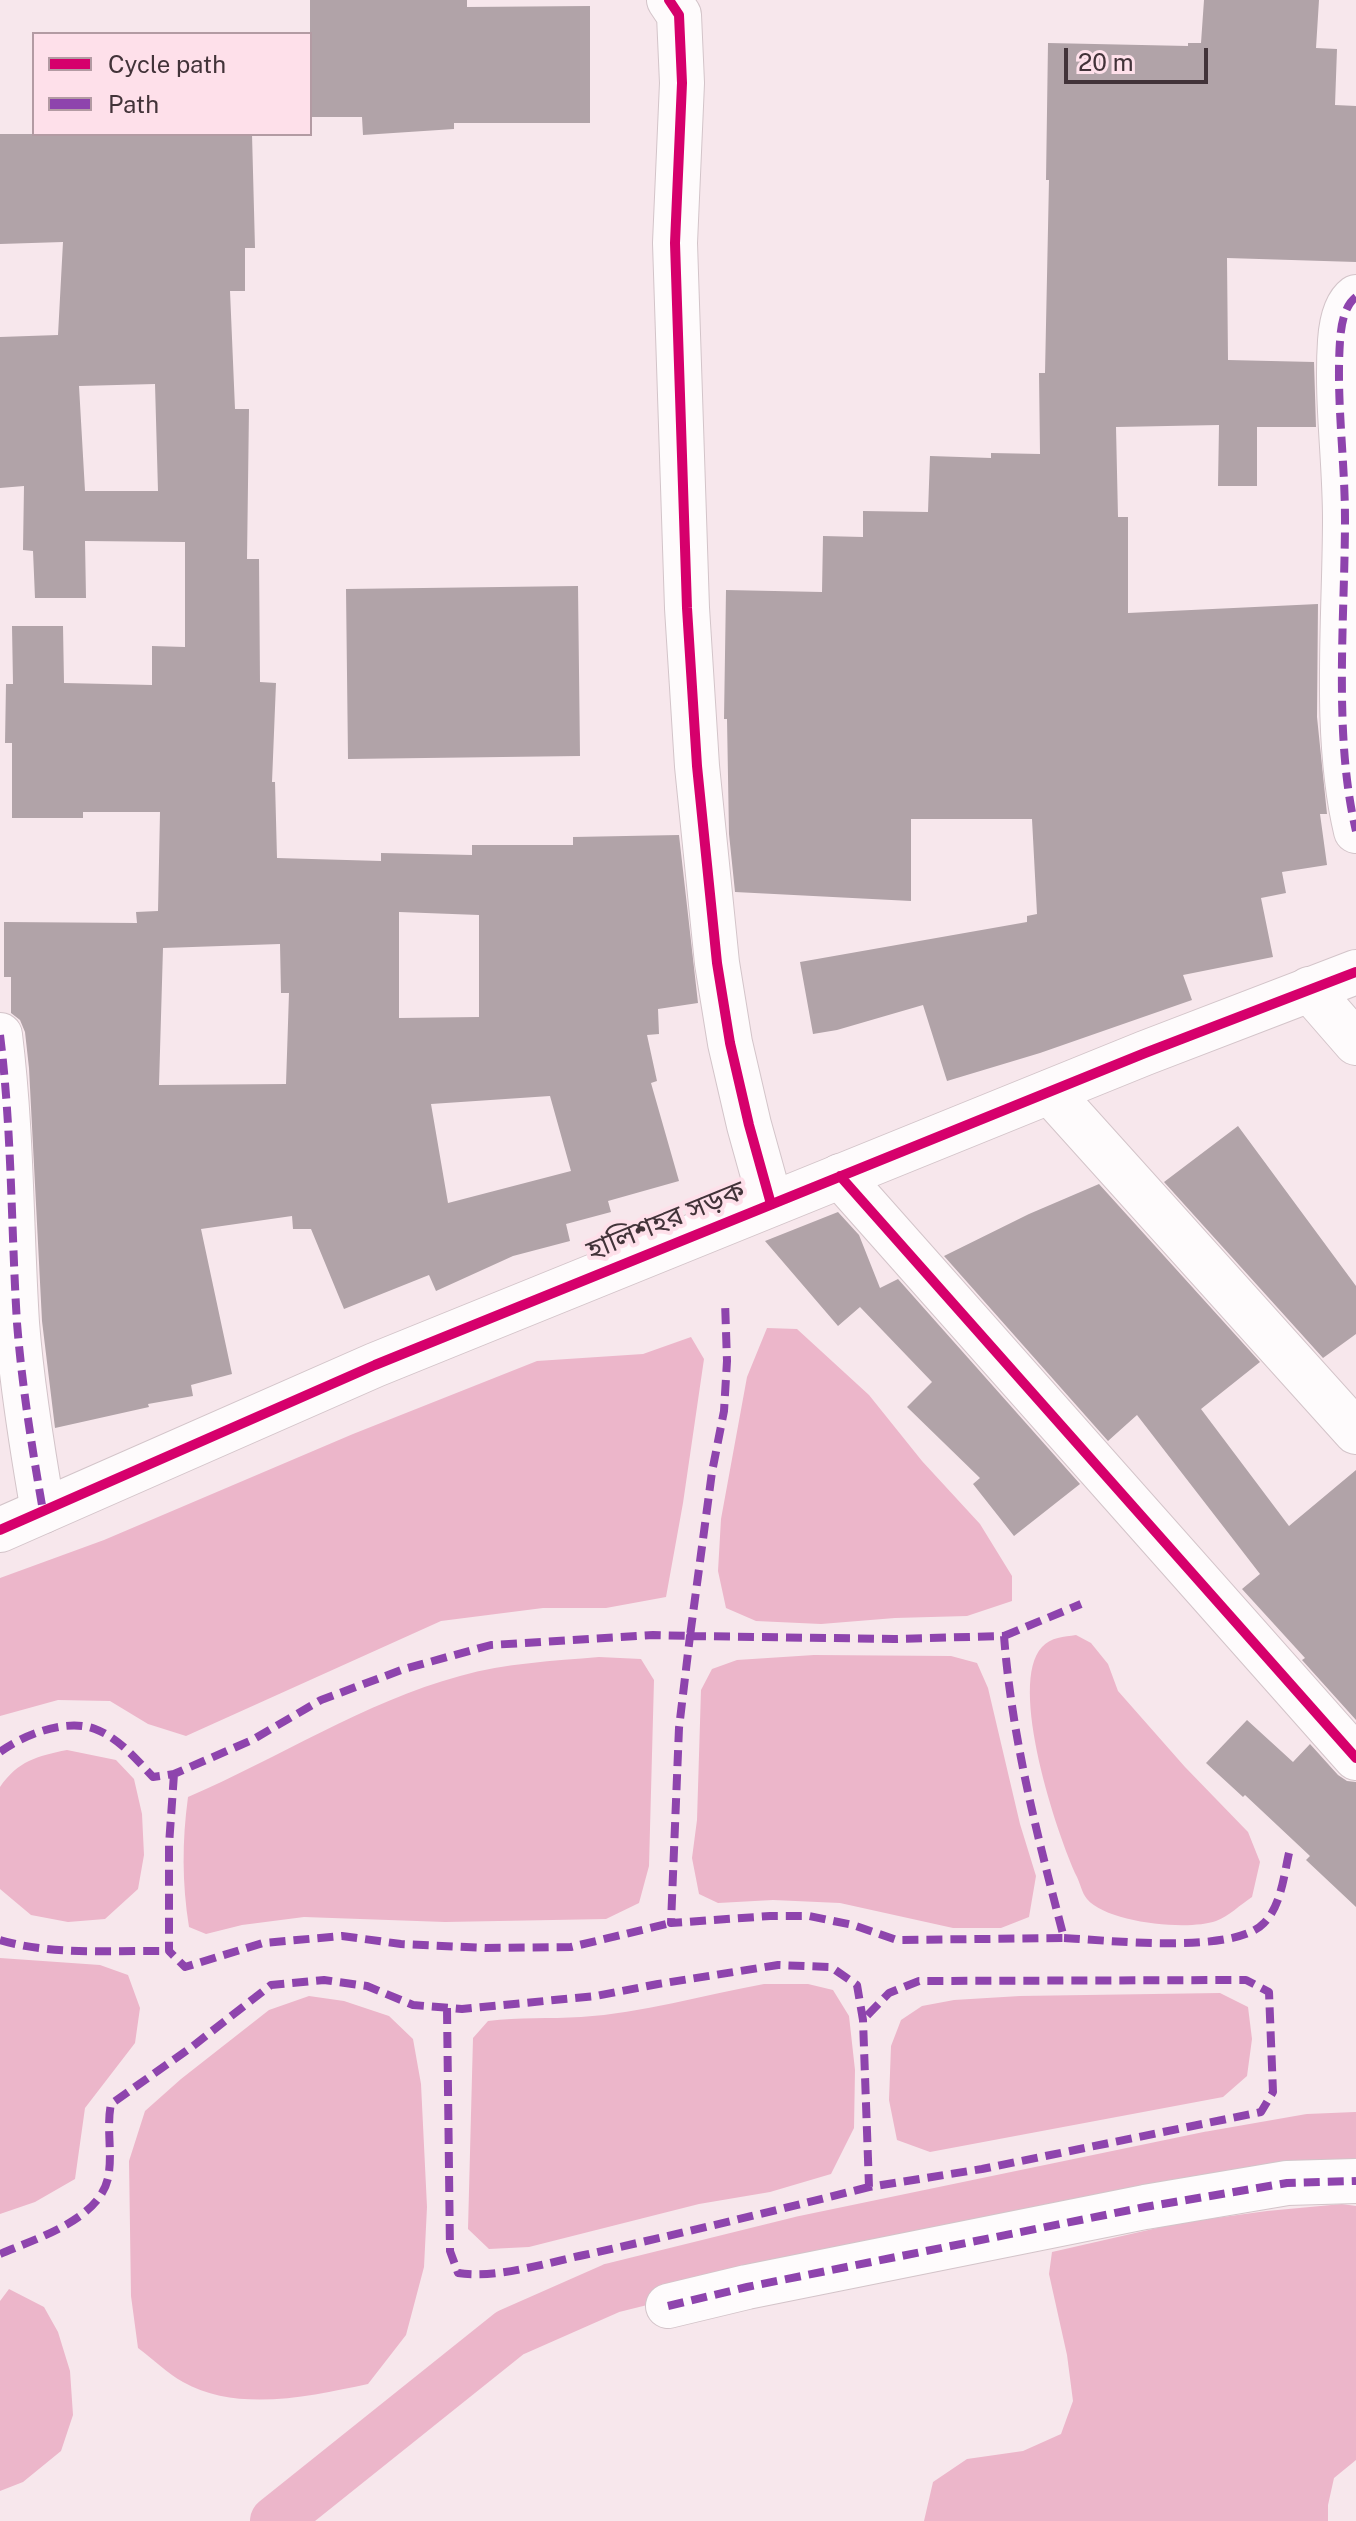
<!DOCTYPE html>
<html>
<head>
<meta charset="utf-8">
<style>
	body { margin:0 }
	#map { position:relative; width:1356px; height:2521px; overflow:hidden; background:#f7e7ec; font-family:"Public Sans",sans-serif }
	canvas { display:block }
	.legend { position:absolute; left:32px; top:32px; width:280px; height:104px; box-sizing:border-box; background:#fee0ea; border:2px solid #b39ba3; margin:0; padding:10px 14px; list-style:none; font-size:24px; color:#423339 }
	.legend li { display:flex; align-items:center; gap:16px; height:40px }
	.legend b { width:40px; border:2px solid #b39ba3 }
	.scale { position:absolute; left:1064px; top:48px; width:144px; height:36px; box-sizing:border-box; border:4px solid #423339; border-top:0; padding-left:10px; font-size:24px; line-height:28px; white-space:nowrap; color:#423339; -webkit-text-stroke:6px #fee0ea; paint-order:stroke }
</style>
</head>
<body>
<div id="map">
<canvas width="1356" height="2521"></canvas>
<ul class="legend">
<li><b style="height:10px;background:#d6006c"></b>Cycle path</li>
<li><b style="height:10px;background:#8e44ad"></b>Path</li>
</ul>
<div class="scale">20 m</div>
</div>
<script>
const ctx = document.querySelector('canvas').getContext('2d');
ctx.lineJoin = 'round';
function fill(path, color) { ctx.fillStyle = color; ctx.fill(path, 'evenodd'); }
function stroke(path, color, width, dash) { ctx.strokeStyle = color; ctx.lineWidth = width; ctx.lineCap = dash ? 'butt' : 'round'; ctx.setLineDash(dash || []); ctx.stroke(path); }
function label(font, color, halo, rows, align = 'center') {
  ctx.font = font + ' "Public Sans","Noto Sans Bengali",sans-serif'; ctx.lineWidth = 8; ctx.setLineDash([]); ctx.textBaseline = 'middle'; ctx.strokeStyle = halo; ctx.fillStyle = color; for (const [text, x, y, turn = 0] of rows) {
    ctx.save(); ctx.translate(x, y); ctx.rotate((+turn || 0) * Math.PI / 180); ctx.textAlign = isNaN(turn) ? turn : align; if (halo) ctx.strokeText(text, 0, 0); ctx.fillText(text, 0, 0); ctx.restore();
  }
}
fill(new Path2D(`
	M 767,1328 L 797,1329 L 869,1395 L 922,1461 L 980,1524 L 1012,1576 L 1012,1601 L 967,1616 L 895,1618 L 821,1624 L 756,1621 L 726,1608 L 718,1571 L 721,1519 L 747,1377 Z
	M 691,1337 L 704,1359 L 683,1503 L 666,1597 L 606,1608 L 543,1608 L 441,1621 L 186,1736 L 148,1724 L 110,1701 L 58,1700 L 0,1716 L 0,1578 L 104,1540 L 353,1434 L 537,1361 L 643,1354 Z
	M 1076,1635 L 1091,1643 L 1108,1664 L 1118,1691 L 1185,1767 L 1248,1832 L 1260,1862 L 1252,1897 C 1241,1904 1228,1917 1216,1921 C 1188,1931 1107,1923 1087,1899 C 1082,1893 1080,1883 1077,1877 C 1057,1835 1007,1684 1042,1647 C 1051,1637 1064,1637 1076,1635 Z
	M 814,1655 L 951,1656 L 977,1663 L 988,1688 L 1020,1824 L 1036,1876 L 1029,1917 L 1001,1928 L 953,1928 L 840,1903 L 773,1900 L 718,1903 L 699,1894 L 692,1858 L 697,1820 L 701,1690 L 712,1669 L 737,1660 Z
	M 599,1657 L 641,1659 L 654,1680 L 649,1866 L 639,1903 L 606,1919 L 445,1922 L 304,1917 L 242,1925 L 206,1934 L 189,1927 C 182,1883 182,1841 188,1797 C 279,1758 364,1702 460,1676 C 506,1663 553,1661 599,1657 Z
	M 67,1750 L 116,1760 L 134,1779 L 142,1814 L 144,1855 L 138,1889 L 105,1919 L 68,1922 L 31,1915 L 0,1889 L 0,1787 C 18,1761 37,1756 67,1750 Z
	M 0,1958 L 100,1965 L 128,1975 L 140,2008 L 135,2043 L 85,2108 L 75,2179 L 35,2202 L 0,2214 Z
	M 764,1984 L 808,1984 L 833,1990 L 849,2016 L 855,2070 L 854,2128 L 831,2174 L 770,2192 L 699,2204 L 529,2247 L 489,2249 L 468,2229 L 473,2038 L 488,2021 C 519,2017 549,2019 581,2017 C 642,2013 703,1995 764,1984 Z
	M 1220,1993 L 1248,2007 L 1252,2039 L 1247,2076 L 1223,2097 L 930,2152 L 897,2140 L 889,2100 L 891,2046 L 901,2020 L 922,2006 L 954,2000 L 1020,1996 Z
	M 309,1996 L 344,2001 L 389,2016 L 413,2039 L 421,2084 L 427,2207 L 424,2267 L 406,2335 L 368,2384 C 311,2396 238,2413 183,2382 C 167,2373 153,2359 138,2348 L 131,2296 L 129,2161 L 145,2111 L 181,2079 L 269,2010 Z
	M 1342,2204 L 1356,2206 L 1356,2460 L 1334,2478 L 1328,2505 L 1328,2521 L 924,2521 L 933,2482 L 967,2459 L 1023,2451 L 1061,2434 L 1073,2401 L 1067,2355 L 1049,2274 L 1052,2252 L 1179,2223 L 1267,2211 Z
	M 9,2289 L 44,2307 L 58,2332 L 70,2371 L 73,2415 L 61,2451 L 23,2482 L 0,2491 L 0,2301 Z`), '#ecb6ca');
stroke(new Path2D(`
	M 275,2521 L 510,2333 L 612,2288 L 802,2241 L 1211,2156 L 1308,2139 L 1356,2137`), '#ecb6ca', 50);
fill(new Path2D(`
	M 310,0 L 467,0 L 467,7 L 590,6 L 590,123 L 454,123 L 454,129 L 363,135 L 362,117 L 310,117 Z
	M 1204,0 L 1319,0 L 1316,48 L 1337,49 L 1335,105 L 1356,106 L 1356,262 L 1227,258 L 1228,360 L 1314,362 L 1316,427 L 1257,427 L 1257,486 L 1218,486 L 1219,425 L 1116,427 L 1118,517 L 1128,517 L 1128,613 L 1318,604 L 1317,717 L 1327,814 L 1320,814 L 1327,865 L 1282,872 L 1286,893 L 1261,898 L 1273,957 L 1183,975 L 1192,1000 L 1040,1053 L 947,1081 L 923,1005 L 837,1030 L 813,1034 L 800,962 L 1027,922 L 1027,916 L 1037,914 L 1032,819 L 911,819 L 911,901 L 735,892 L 729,834 L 727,719 L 724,719 L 726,590 L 822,592 L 823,536 L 863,537 L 863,511 L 928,512 L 930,456 L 991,458 L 991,453 L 1040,454 L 1039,373 L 1045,373 L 1049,180 L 1046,180 L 1048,43 L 1188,46 L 1188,43 L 1201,43 Z
	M 0,134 L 252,134 L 255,248 L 245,248 L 245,291 L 230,291 L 235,409 L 249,409 L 247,559 L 259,559 L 260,682 L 276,683 L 272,782 L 275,782 L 277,858 L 381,861 L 381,853 L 472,855 L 472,845 L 573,845 L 573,837 L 679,835 L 698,1003 L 658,1009 L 659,1034 L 647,1035 L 657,1081 L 651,1083 L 679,1181 L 608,1201 L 611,1212 L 566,1224 L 570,1241 L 513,1256 L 436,1291 L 429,1275 L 344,1309 L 311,1229 L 293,1229 L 292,1216 L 201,1229 L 232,1374 L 191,1385 L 193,1396 L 148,1404 L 149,1407 L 55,1428 L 42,1321 L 29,1068 L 25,1032 L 20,1020 L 11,1013 L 11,977 L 4,977 L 4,922 L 137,923 L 136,912 L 158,911 L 160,812 L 83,812 L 83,818 L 12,818 L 12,743 L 5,743 L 6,684 L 13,684 L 12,626 L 63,626 L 64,683 L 152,685 L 152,646 L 185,647 L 185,542 L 85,541 L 86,598 L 35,598 L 33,551 L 23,550 L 24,486 L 0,488 L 0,337 L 58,335 L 63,242 L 0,244 ZM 155,384 L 158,491 L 85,491 L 79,386 ZM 399,912 L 479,915 L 479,1017 L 399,1018 ZM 280,944 L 281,993 L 289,993 L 286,1084 L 159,1085 L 163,948 ZM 550,1096 L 571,1171 L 448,1203 L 431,1104 Z
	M 578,586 L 580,756 L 348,759 L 346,589 Z
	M 1238,1126 L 1356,1286 L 1356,1334 L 1323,1358 L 1164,1182 Z
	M 1099,1184 L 1260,1362 L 1201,1409 L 1289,1526 L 1356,1470 L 1356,1720 L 1302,1660 L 1305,1658 L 1242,1589 L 1260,1574 L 1137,1415 L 1108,1441 L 944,1256 L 1029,1214 Z
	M 838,1212 L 859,1235 L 880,1288 L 898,1279 L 1080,1484 L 1014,1536 L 973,1484 L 980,1478 L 907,1407 L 932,1382 L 860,1307 L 838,1326 L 765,1241 Z
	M 1247,1720 L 1293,1762 L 1310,1744 L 1338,1775 L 1347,1781 L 1356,1782 L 1356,1907 L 1306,1860 L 1310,1856 L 1245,1795 L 1243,1797 L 1206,1763 Z`), '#b1a3a8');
const street = new Path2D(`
	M 669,0 L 679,15 L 682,83 L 675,243 L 687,608 L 697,766 L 717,963 L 730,1043 L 749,1125 L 771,1204
	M 1356,297 C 1344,306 1341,326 1340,341 C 1336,400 1345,460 1345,519 C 1345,617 1333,735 1356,831
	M 1309,989 L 1356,1043
	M 0,1035 C 12,1131 11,1227 17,1323 C 22,1386 32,1448 43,1511
	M 1050,1092 L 1356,1432
	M 840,1176 L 1356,1758
	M 668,2306 L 747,2287 L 1145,2207 L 1287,2183 L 1356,2181`);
const secondary = new Path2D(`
	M 0,1530 L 375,1365 L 1145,1053 L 1356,972`);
stroke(street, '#d3c4c9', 46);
stroke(secondary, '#d3c4c9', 46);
stroke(street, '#fefbfc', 44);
stroke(secondary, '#fefbfc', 44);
stroke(new Path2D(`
	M 1356,297 C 1344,306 1341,326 1340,341 C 1336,400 1345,460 1345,519 C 1345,617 1333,735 1356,831
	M 0,1035 C 12,1131 11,1227 17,1323 C 22,1386 32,1448 43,1511
	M 690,1636 L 894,1639 L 1004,1636 C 1012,1740 1038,1838 1064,1938 L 897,1940 L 853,1925 L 809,1916 L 770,1916 L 671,1923 L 679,1728 Z
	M 1004,1636 L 1081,1604
	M 0,1752 C 23,1735 66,1718 95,1729 C 119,1738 136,1759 153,1777 L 174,1774 L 252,1740 L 321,1700 L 404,1669 L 491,1645 L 653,1635 L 690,1636 L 712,1472 L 724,1411 L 727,1361 L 725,1301
	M 174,1774 L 169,1845 L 169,1951 L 185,1967 L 263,1943 L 342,1936 L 401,1944 L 485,1948 L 571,1947 L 671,1923
	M 1064,1938 C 1108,1940 1234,1955 1264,1923 C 1281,1906 1284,1875 1289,1853
	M 0,1940 C 53,1956 114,1950 169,1951
	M 447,2008 L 450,2251 L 458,2273 C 496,2279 546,2263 584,2255 C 679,2234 774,2211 869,2187
	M 0,2254 C 35,2239 99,2220 108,2178 C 113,2154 106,2128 111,2104 L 193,2046 L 271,1985 L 324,1980 L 367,1986 L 413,2005 L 462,2009 L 596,1996 L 658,1984 L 778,1965 L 831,1967 L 857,1985 L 863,2020 L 869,2187 L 982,2169 L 1261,2112 L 1273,2092 L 1269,1992 L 1246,1980 L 919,1981 L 889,1993 L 863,2020
	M 668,2306 L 747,2287 L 1145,2207 L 1287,2183 L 1356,2181`), '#8e44ad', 8, [16, 8]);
stroke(new Path2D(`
	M 669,0 L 679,15 L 682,83 L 675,243 L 687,608 L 697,766 L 717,963 L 730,1043 L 749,1125 L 771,1204
	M 840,1176 L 1356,1758
	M 0,1530 L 375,1365 L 1145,1053 L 1356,972`), '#d6006c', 10);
label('28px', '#423339', '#fee0ea', [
	["হালিশহর সড়ক",666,1221,-22]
]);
</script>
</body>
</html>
